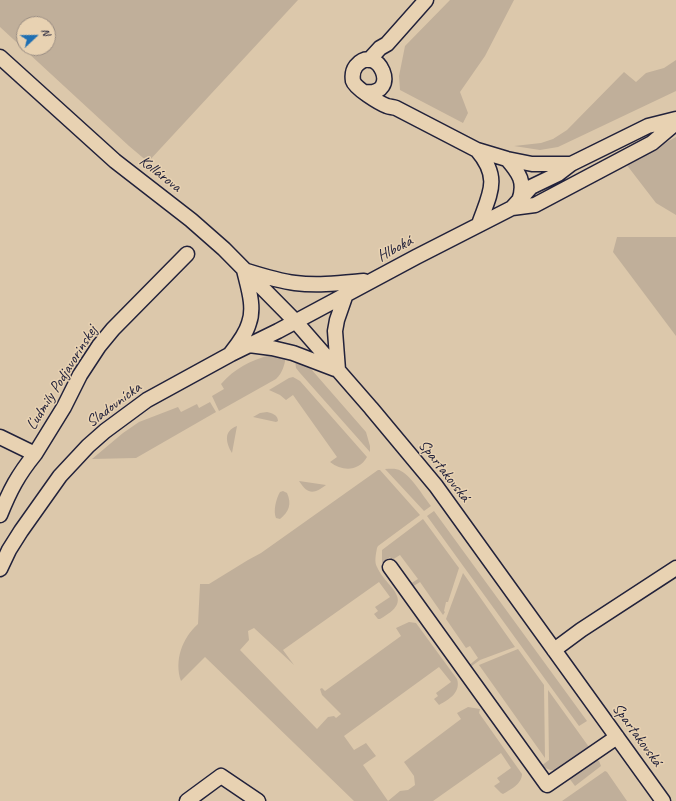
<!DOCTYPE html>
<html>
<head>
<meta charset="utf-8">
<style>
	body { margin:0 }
	#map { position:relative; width:676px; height:801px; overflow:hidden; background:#dcc8ab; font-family:Caveat,sans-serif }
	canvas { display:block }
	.north { position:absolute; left:16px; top:16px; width:40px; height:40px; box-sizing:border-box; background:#e8d2b2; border:1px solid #998c82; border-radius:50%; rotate:68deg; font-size:11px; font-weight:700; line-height:16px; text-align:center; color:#22223b }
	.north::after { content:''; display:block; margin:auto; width:14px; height:18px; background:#1f6fb2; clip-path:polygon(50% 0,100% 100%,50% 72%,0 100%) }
</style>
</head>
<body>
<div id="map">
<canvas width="676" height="801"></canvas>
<div class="north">N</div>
</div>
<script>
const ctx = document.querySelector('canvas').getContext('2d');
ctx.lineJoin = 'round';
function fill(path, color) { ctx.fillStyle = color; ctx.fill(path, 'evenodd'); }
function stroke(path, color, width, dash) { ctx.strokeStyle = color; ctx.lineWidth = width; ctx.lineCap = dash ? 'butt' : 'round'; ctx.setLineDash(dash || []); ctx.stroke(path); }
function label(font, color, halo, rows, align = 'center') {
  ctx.font = font + ' Caveat,sans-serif'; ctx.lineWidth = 3; ctx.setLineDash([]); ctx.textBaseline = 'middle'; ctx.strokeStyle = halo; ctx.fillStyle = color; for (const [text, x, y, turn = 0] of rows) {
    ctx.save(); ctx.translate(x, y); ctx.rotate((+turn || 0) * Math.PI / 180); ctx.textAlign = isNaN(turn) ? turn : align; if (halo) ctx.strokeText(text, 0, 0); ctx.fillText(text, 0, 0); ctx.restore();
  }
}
fill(new Path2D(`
	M 0,0 L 298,0 L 148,162 L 129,146 L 0,27 ZM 24,24 L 48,24 L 48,48 L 24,48 Z
	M 450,0 L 514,0 L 485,56 L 460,92 L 468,113 L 463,123 L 400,90 L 399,76 L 405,46 Z
	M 676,60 L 676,91 L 558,147 L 540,150 L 514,146 L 541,143 L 553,139 L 567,130 L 624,72 L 636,82 L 646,73 L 664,68 Z
	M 676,137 L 676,215 L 656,203 L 626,164 Z
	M 617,237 L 676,237 L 676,336 L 613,252 Z
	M 270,355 L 279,355 L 286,357 C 284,366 283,372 276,379 L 219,411 L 212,396 L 224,389 L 221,384 C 235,368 250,361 270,355 Z
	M 295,360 L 311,369 L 366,432 L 370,446 L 370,452 L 300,373 L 296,368 Z
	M 293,377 L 300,381 L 367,457 C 359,471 343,472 330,462 L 337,457 L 293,395 L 286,400 L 280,395 L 269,390 L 289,378 Z
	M 210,402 L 216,412 L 136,458 L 92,459 L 123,433 L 139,422 L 178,407 L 181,412 L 197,404 L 199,408 Z
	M 267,412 C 272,413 278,415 278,421 L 276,422 L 253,417 L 260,413 Z
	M 237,426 L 232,453 C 226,443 223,431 237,426 Z
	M 385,469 C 391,469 396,468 401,471 C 412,477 423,496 431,506 L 424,511 Z
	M 378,470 L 380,470 L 420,515 L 378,546 L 377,548 C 376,554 374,562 377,567 C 387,589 417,599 380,619 L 378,619 L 374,614 L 378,611 L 375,607 L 390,597 L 379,582 L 283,650 L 294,665 L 254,628 L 248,631 L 249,640 L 240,650 L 317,729 L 328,717 L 334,716 L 336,718 L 341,714 L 322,695 L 320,689 L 322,688 L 325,691 L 401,636 L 396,628 L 409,622 L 416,623 L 457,679 C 461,692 450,699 439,705 L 434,699 L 438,696 L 436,693 L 451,682 L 439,667 L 344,736 L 354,750 L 366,743 L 376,756 L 363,765 L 388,801 L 400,791 L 408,790 L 415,785 L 414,776 L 404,762 L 461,719 L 457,713 L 468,707 L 480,709 L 479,713 L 522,774 C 522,784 510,790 503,794 L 501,793 L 494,786 L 500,782 L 497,778 L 511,768 L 501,753 L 433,801 L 354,801 L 205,657 L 181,681 C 174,661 182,638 198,624 L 200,584 L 209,584 L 248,560 L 261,553 Z
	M 299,481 L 326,485 C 314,494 308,495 299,481 Z
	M 283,491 L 287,493 C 292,504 289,512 280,519 L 276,518 C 273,511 276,499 280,492 Z
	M 434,511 L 587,721 L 579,726 L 427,516 Z
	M 423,519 L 459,568 L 448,602 L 446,602 L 444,611 L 445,612 L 443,615 L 420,582 L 412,587 L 410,584 L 418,579 L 400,555 L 392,560 L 390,557 L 382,563 L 382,550 Z
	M 463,573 L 515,647 L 480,660 L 469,668 L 468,666 L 478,658 L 470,646 L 466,648 L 446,619 Z
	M 518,649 L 544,685 L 545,758 L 479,665 Z
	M 548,690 L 589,747 L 588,750 L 557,770 L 550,770 L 541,766 L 549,760 Z
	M 595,760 L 599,761 L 601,766 L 575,786 L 569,778 Z
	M 605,771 L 607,772 L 627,801 L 562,801 Z`), '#c0af9a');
const minor = new Path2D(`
	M 0,57 L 115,161 L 191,220 L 224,249 L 296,322 L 371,408 L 436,486 L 663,801
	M 369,60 L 380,48 L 387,44 L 426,0
	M 365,92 C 402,96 378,41 356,66 C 353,70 352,75 353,81 C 355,88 379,103 387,106 C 390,107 393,107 396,108 L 477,150 L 507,159 L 532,164 L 571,164
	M 477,150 C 501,178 490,193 479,224
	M 507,159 C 519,173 526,182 519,201
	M 512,208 L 535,205 L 652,143 L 676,123
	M 247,271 C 263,276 279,281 295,283 C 318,286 342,283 364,281
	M 249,345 L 272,348 L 293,353 L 335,369
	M 231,353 C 238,344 246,334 249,323 C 255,307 248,287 244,270
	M 338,370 L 335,331 L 337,320 L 346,294
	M 0,437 L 35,454 L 64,407 L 80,375 L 99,346 L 113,329 L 187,254
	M 0,515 C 10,490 18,475 35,454
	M 390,567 L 547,785 L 617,737
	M 0,569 L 9,550 L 21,531 L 60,476 L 88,446 L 105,431 L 147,400 L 231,354 L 278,331 L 416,257 L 512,208 L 531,187 L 558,174 L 571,164 L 648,126 L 676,119
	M 554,650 L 581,630 L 676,568
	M 187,801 L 221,776 L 258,801`);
stroke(minor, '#22223b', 17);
stroke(minor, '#e8d2b2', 14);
label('16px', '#22223b', '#e8d2b2', [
	["Kollárova",160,174,38],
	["Hlboká",395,249,-28],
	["Ľudmily Podjavorinskej",62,378,-58],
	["Sladovnícka",114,405,-37],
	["Spartakovská",444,471,52],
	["Spartakovská",637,735,54]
]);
</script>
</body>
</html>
